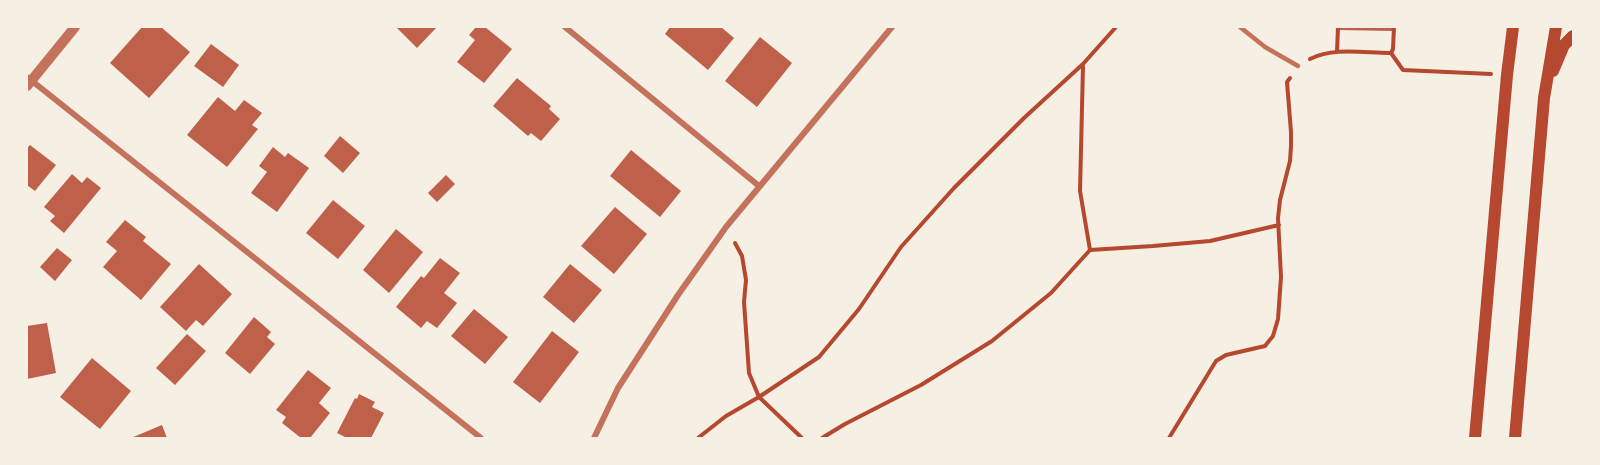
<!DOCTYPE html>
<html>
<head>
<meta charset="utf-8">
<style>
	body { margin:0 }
	#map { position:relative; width:1600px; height:465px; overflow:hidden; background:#f6efe4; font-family:"Work Sans",sans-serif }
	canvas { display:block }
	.frame { position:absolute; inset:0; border:28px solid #f6efe4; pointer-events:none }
</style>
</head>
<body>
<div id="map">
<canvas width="1600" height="465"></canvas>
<div class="frame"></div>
</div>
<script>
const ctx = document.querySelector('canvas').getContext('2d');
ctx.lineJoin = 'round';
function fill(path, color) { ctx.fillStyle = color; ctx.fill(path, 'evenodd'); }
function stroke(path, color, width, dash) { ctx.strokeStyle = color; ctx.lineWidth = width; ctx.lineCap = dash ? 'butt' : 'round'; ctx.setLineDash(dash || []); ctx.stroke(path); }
fill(new Path2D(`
	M 142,27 L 161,27 L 190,52 L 149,98 L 110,63 Z
	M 396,27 L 437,27 L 417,48 Z
	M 476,27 L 485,27 L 512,49 L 484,83 L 457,62 L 475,40 L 469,35 Z
	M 670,27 L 721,27 L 734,38 L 708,70 L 665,34 Z
	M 1339,27 L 1393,27 L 1393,31 L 1338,30 Z
	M 760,37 L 792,63 L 757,107 L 725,81 Z
	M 211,44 L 239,65 L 223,87 L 194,66 Z
	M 517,78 L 551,106 L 549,109 L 560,119 L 541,141 L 531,133 L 528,136 L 493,106 Z
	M 218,97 L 235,111 L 244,100 L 262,113 L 252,125 L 258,129 L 227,167 L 187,135 Z
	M 340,136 L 360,153 L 343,173 L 324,156 Z
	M 30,145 L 56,165 L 35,191 L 27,185 L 27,148 Z
	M 273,147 L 285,157 L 288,153 L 309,168 L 277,212 L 251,193 L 267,172 L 259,166 Z
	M 631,150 L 681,191 L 660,217 L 610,176 Z
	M 72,174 L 82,183 L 87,177 L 101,188 L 64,233 L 50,221 L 55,216 L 44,207 Z
	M 446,175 L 455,184 L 437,202 L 428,193 Z
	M 333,200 L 365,226 L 338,259 L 306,233 Z
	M 615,207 L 647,234 L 614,274 L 581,246 Z
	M 125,220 L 146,237 L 143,241 L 171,264 L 141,300 L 103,267 L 117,251 L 106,242 Z
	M 396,229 L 423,252 L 389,293 L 363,270 Z
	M 57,248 L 72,260 L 55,281 L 40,267 Z
	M 440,258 L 460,273 L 444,293 L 457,303 L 437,328 L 427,321 L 421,328 L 396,307 L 421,276 L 424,278 Z
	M 199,264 L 232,294 L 203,326 L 196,320 L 186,331 L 160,307 Z
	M 570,264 L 602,290 L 574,323 L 543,297 Z
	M 474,309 L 508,337 L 485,364 L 451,336 Z
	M 254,317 L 271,332 L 267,337 L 275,344 L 250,374 L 225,353 Z
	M 47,323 L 56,373 L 27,379 L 27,326 Z
	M 552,331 L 579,352 L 540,403 L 513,382 Z
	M 187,334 L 206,351 L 175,385 L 156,368 Z
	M 92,358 L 131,391 L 100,429 L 60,397 Z
	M 308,370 L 331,388 L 319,403 L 330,413 L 310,438 L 301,438 L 282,423 L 286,417 L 276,410 Z
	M 359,394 L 375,402 L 372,407 L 384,413 L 371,438 L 347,438 L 337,433 L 355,398 L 357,399 Z
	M 162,425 L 167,438 L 131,438 Z`), '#bf614a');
stroke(new Path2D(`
	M 1337,52 L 1338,27
	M 1391,53 L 1393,49 L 1394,27
	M 1310,59 C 1334,47 1364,53 1391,53 L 1403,70 L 1491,74
	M 1083,66 L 1080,191 L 1090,250
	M 735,243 L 742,256 L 746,280 L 744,302 L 749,373 L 759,397 L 802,438
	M 698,438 L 726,416 L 759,397 L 819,357 L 859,309 L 901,247 L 954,188 L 1024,118 L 1083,64 L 1116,27
	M 822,438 L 845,424 L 921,385 L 992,341 L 1051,293 L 1090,250 L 1153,246 L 1210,241 L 1279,225
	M 1169,438 L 1216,361 L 1226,355 L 1265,346 L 1273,336 L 1278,319 L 1281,277 L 1278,218 L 1280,200 L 1290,161 L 1291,146 L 1291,132 L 1287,82 L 1290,78`), '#b5482f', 4);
stroke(new Path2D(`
	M 1240,27 L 1265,47 L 1298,66`), '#c5725c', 4.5);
stroke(new Path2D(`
	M 565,27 L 759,186
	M 27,77 L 481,438
	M 594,438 L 618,388 L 678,295 L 726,227 L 892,27`), '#c5725c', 6);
stroke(new Path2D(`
	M 27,86 L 75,27`), '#c5725c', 10);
stroke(new Path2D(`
	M 1553,71 L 1564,45 L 1573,36
	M 1475,438 L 1507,75 L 1513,27
	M 1515,438 L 1544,98 L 1556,27`), '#b5482f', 12);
</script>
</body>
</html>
